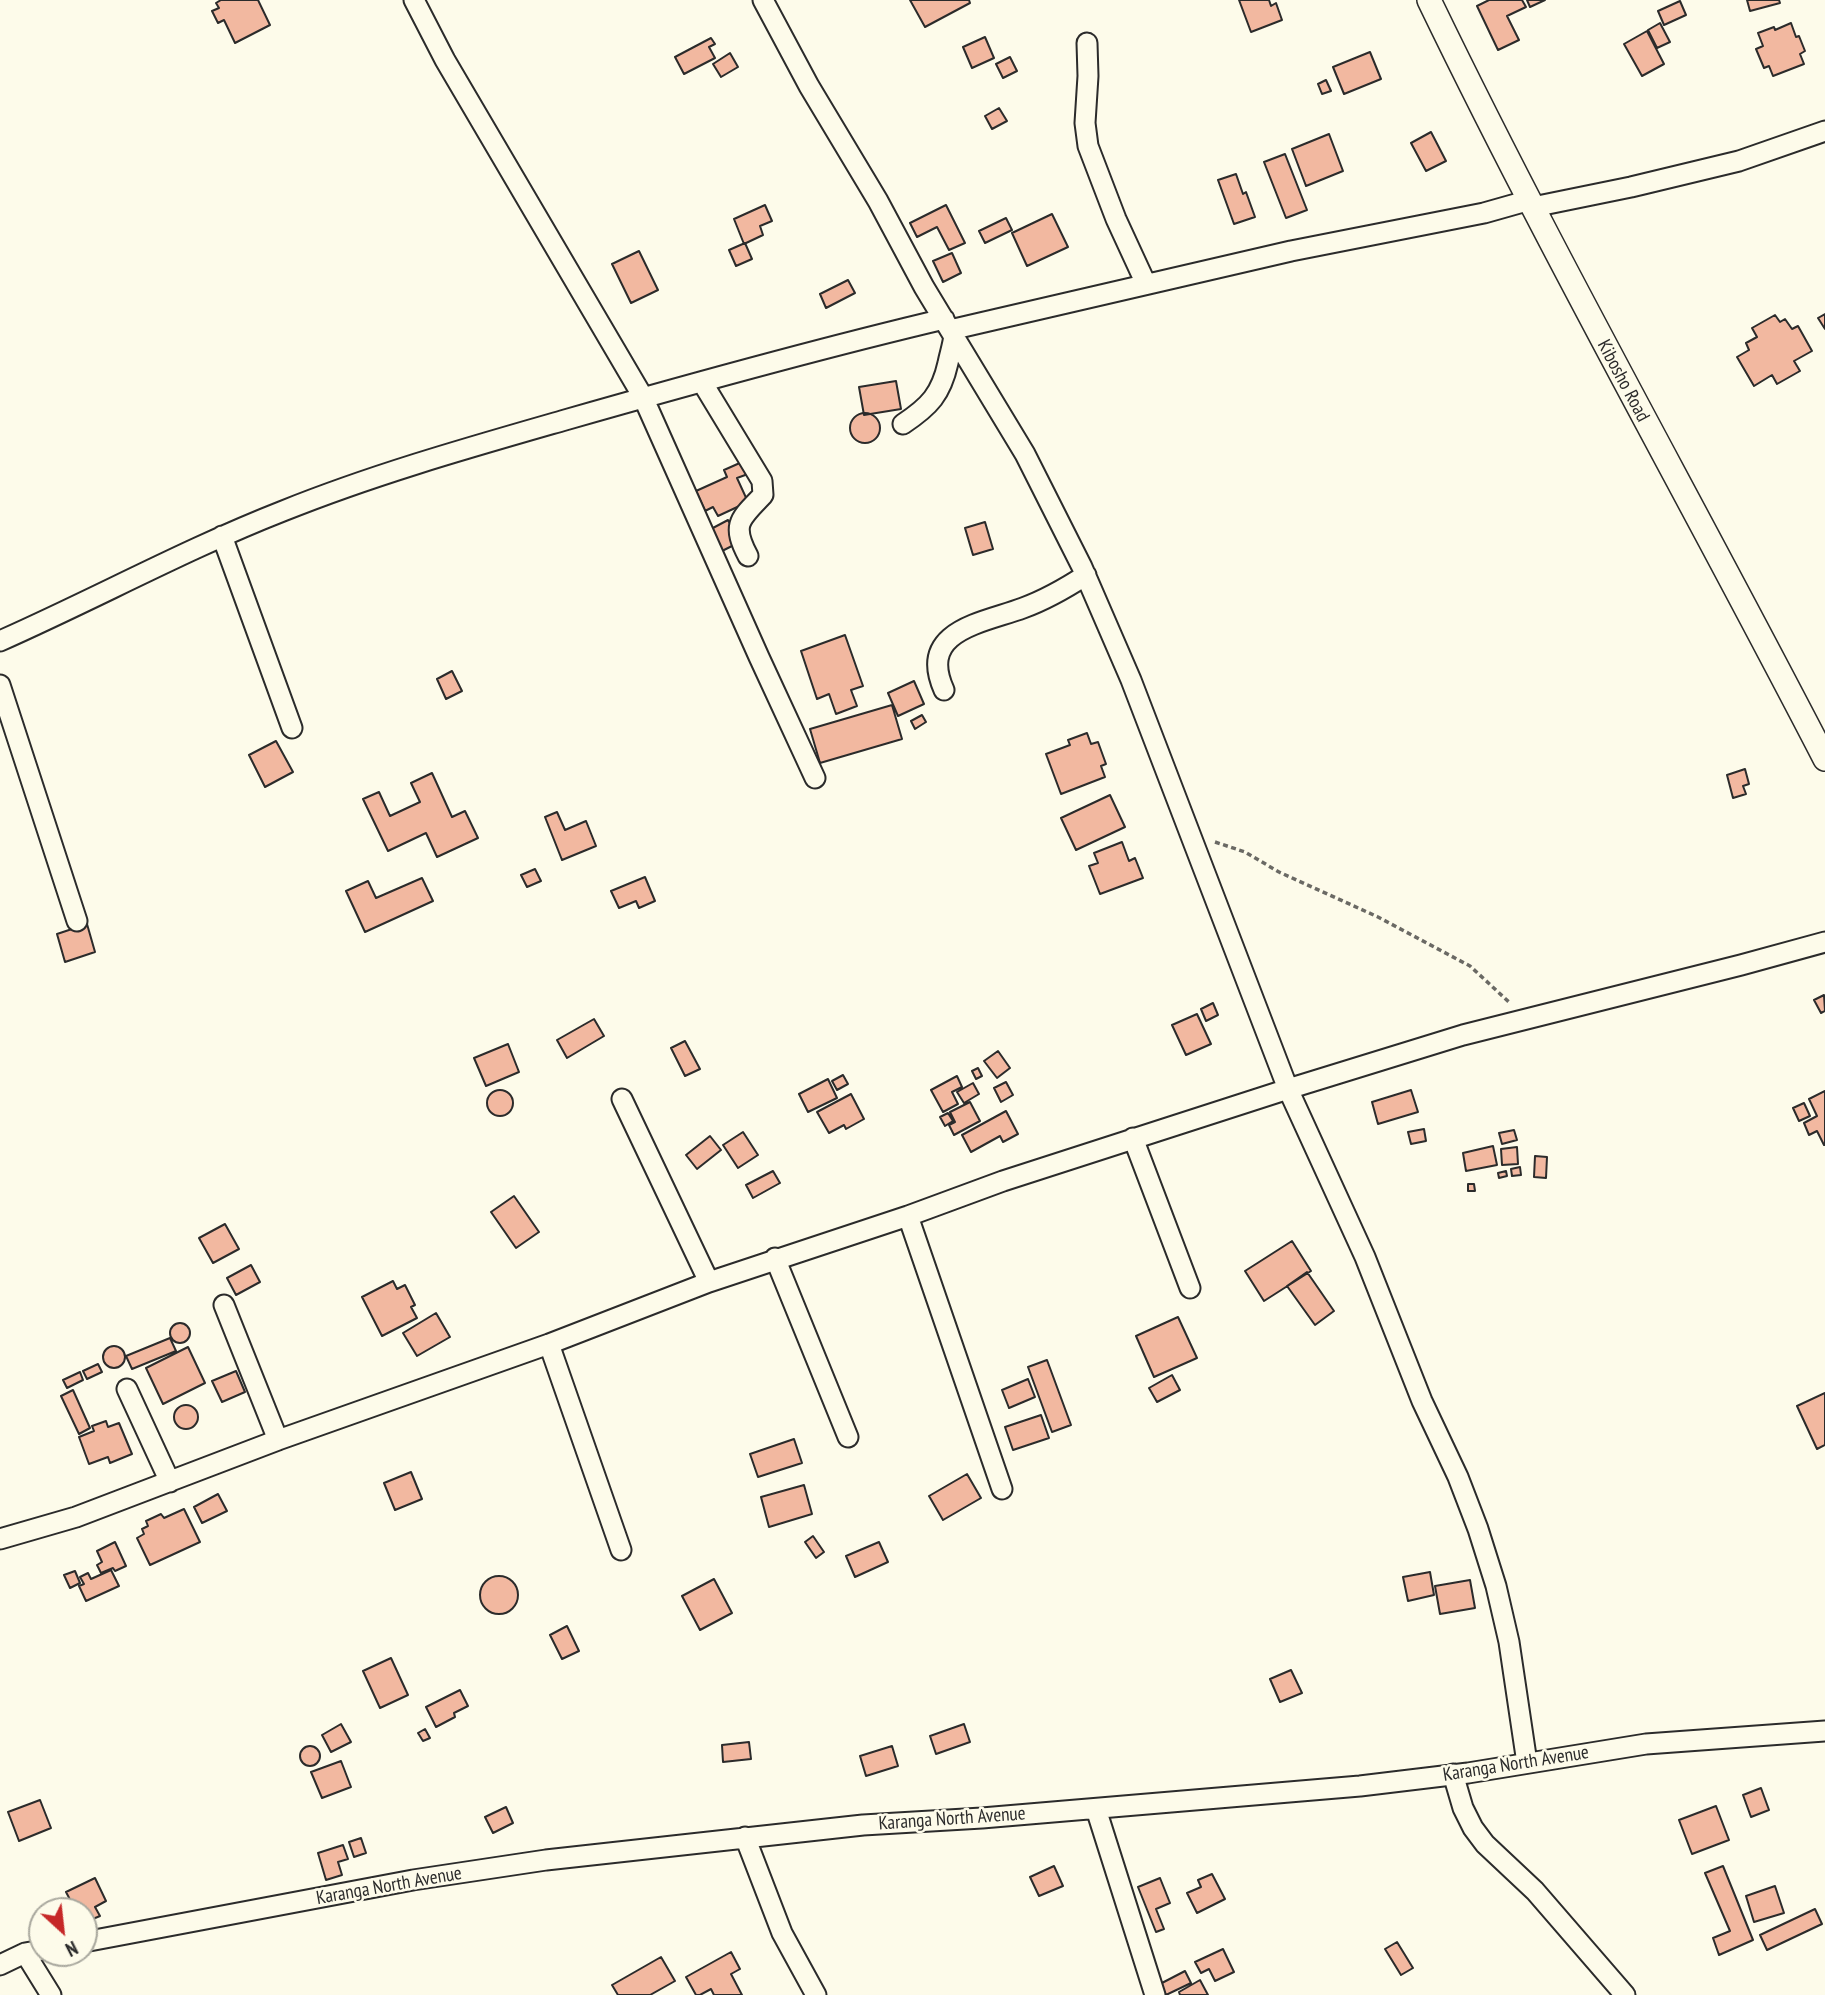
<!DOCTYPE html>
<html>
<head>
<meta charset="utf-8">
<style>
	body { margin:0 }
	#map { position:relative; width:1825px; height:1995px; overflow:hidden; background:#fdfbea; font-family:"PT Sans Narrow",sans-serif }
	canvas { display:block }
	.north { position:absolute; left:28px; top:1897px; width:70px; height:70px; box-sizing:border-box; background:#fdfbea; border:2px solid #a9a89e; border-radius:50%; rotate:153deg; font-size:19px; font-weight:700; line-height:28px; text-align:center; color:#2b2b2b }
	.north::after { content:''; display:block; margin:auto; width:24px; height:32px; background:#c62828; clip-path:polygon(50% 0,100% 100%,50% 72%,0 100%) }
</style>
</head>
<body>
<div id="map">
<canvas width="1825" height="1995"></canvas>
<div class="north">N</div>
</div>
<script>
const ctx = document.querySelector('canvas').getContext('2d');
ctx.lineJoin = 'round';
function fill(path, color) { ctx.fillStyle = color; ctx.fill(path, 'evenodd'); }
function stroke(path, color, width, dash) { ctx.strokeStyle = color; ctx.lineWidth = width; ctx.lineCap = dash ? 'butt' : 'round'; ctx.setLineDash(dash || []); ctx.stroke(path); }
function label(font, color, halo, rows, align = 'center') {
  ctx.font = font + ' "PT Sans Narrow",sans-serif'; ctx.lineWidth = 5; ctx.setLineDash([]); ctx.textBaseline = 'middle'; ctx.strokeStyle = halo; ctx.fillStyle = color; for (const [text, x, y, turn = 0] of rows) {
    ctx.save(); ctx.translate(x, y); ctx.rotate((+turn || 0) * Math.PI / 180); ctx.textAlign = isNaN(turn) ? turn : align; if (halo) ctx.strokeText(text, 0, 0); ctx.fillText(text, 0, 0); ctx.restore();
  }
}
const building = new Path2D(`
	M 221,0 L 258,0 L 270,25 L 235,43 L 224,20 L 218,23 L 212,11 L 219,8 L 216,3 Z
	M 910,0 L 969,0 L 970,3 L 925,27 Z
	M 1239,0 L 1269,0 L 1271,6 L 1276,3 L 1282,20 L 1251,32 Z
	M 1489,0 L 1522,0 L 1526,7 L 1507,16 L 1519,40 L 1498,50 L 1477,6 Z
	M 1527,0 L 1545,0 L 1530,7 Z
	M 1747,0 L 1779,0 L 1780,3 L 1750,11 Z
	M 1680,1 L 1686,15 L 1664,25 L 1658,11 Z
	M 1660,23 L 1670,42 L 1657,48 L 1648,30 Z
	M 1791,23 L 1796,37 L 1799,36 L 1805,51 L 1800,54 L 1804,64 L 1773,76 L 1769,66 L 1764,68 L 1756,49 L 1763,46 L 1758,33 L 1774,27 L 1775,30 Z
	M 1647,31 L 1664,64 L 1642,76 L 1624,44 Z
	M 985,37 L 994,58 L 972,68 L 963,47 Z
	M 711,38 L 715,44 L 709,47 L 715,58 L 684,74 L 675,57 Z
	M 1370,52 L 1381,79 L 1344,94 L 1333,67 Z
	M 730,53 L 738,67 L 721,77 L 713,64 Z
	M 1010,57 L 1017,71 L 1003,78 L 996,64 Z
	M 1326,80 L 1331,91 L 1322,94 L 1318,84 Z
	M 999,108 L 1007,121 L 992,129 L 985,116 Z
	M 1431,132 L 1446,161 L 1426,171 L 1411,143 Z
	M 1329,134 L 1343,171 L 1306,186 L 1292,149 Z
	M 1285,154 L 1307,210 L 1286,218 L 1264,162 Z
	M 1236,174 L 1243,194 L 1246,192 L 1255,217 L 1234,224 L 1218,180 Z
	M 765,205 L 772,221 L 760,226 L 763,235 L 744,244 L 734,219 Z
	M 946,205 L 965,243 L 949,250 L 937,227 L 917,237 L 910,223 Z
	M 1052,214 L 1068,247 L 1027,266 L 1012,233 Z
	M 1006,218 L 1012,230 L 985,243 L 979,231 Z
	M 745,243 L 752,259 L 736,266 L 729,250 Z
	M 639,251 L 658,290 L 631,303 L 612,264 Z
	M 952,253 L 961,273 L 943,282 L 933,261 Z
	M 848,280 L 855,293 L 826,308 L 820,294 Z
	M 1825,314 L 1825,329 L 1818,318 Z
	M 1775,315 L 1780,322 L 1785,319 L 1792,329 L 1798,326 L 1812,351 L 1794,361 L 1800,371 L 1777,384 L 1772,375 L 1754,386 L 1737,357 L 1749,350 L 1746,343 L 1757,337 L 1752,328 Z
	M 896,381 L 901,409 L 864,415 L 859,387 Z
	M850 428a15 15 0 1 1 30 0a15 15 0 1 1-30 0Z
	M 742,462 L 748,474 L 737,478 L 748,502 L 718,516 L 713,507 L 705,511 L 696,491 L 727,477 L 724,470 Z
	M 728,520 L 740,542 L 722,551 L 711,529 Z
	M 985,522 L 993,549 L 973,555 L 965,528 Z
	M 845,635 L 863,686 L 851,690 L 857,706 L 836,714 L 829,694 L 817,699 L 801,651 Z
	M 452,671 L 462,691 L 446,699 L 437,679 Z
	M 914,681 L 924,704 L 898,716 L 888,693 Z
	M 892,705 L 902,739 L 820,763 L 810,729 Z
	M 922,715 L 926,722 L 915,729 L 911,721 Z
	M 1087,733 L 1091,744 L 1098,742 L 1106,764 L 1101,766 L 1105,777 L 1061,794 L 1046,754 L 1070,745 L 1068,740 Z
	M 276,741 L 293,772 L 265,787 L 249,755 Z
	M 1745,769 L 1749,784 L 1743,786 L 1746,794 L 1733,798 L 1727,775 Z
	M 432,773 L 452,817 L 465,811 L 478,838 L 437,857 L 426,833 L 388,851 L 363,799 L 379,792 L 390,816 L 420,802 L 411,783 Z
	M 1110,795 L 1125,827 L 1076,850 L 1061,818 Z
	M 557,812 L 565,830 L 586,821 L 596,846 L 562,860 L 545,817 Z
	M 1122,842 L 1129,861 L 1135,858 L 1143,878 L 1100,894 L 1089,866 L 1098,863 L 1094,853 Z
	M 535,869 L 541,881 L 527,887 L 521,875 Z
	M 645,877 L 655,901 L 639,908 L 636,901 L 619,908 L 611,891 Z
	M 422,878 L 433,901 L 365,932 L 346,891 L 368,881 L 376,898 Z
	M 87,924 L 95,952 L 65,962 L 57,934 Z
	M 1824,995 L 1825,1011 L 1821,1013 L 1814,1000 Z
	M 1213,1003 L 1218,1015 L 1206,1021 L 1201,1009 Z
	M 1197,1014 L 1211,1044 L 1186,1055 L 1172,1025 Z
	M 594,1019 L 604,1036 L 567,1058 L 557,1040 Z
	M 685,1041 L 700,1069 L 685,1076 L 671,1048 Z
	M 508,1044 L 519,1072 L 486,1086 L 474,1058 Z
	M 998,1051 L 1010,1068 L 997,1078 L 984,1061 Z
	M 978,1068 L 982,1076 L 976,1079 L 972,1071 Z
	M 843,1075 L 848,1084 L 837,1090 L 832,1081 Z
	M 957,1076 L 962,1087 L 952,1092 L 958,1104 L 943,1112 L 931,1090 Z
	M 828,1079 L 837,1098 L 808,1112 L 799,1094 Z
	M 1006,1082 L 1013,1095 L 1001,1102 L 994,1088 Z
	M 973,1083 L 979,1094 L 964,1103 L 957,1092 Z
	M 1411,1090 L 1418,1112 L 1378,1124 L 1372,1102 Z
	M487 1103a13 13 0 1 1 26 0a13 13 0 1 1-26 0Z
	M 1825,1091 L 1825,1145 L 1824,1145 L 1817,1131 L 1809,1135 L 1804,1123 L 1817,1116 L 1809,1099 Z
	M 851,1094 L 864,1119 L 846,1129 L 844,1125 L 829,1133 L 817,1112 Z
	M 970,1102 L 980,1121 L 954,1135 L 949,1125 L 955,1122 L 950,1112 Z
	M 1804,1103 L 1810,1116 L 1799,1121 L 1793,1108 Z
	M 1006,1111 L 1018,1134 L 1003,1142 L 1000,1136 L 971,1152 L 962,1135 Z
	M 948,1113 L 953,1121 L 945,1126 L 940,1117 Z
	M 1424,1129 L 1426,1141 L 1411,1144 L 1408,1132 Z
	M 1514,1130 L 1517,1140 L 1502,1144 L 1499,1133 Z
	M 743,1132 L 758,1155 L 738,1168 L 723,1145 Z
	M 710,1136 L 721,1150 L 697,1169 L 686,1155 Z
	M 1493,1146 L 1497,1165 L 1466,1171 L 1463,1153 Z
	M 1517,1147 L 1518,1164 L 1502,1165 L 1501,1149 Z
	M 1535,1156 L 1547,1157 L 1546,1178 L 1534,1177 Z
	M 1520,1167 L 1521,1175 L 1512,1176 L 1511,1169 Z
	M 773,1171 L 780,1183 L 753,1198 L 746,1185 Z
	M 1506,1171 L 1507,1176 L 1499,1178 L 1498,1173 Z
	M 1468,1184 L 1474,1184 L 1475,1191 L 1468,1191 Z
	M 514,1196 L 539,1232 L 516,1248 L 491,1212 Z
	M 225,1224 L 239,1249 L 213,1263 L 199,1238 Z
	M 1292,1241 L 1311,1271 L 1264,1301 L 1245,1271 Z
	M 251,1265 L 260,1282 L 236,1295 L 227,1278 Z
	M 1307,1272 L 1334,1311 L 1315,1325 L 1287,1286 Z
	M 393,1281 L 397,1289 L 405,1285 L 415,1305 L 411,1307 L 417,1318 L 382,1336 L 362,1297 Z
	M 436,1313 L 450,1337 L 417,1356 L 403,1333 Z
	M 1178,1317 L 1197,1358 L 1154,1377 L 1136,1336 Z
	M170 1333a10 10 0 1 1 20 0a10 10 0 1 1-20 0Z
	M 170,1338 L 176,1351 L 132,1369 L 126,1356 Z
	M103 1357a11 11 0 1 1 22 0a11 11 0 1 1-22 0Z
	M 188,1347 L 205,1383 L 163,1404 L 146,1368 Z
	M 1047,1360 L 1071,1425 L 1052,1432 L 1028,1367 Z
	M 98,1364 L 102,1372 L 87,1379 L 83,1371 Z
	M 236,1371 L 245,1392 L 222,1402 L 212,1381 Z
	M 80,1372 L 83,1380 L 67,1388 L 63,1380 Z
	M 1172,1375 L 1180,1390 L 1157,1402 L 1149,1388 Z
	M 1028,1379 L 1035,1397 L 1009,1408 L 1002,1390 Z
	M 73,1390 L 90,1428 L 79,1434 L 61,1396 Z
	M 1825,1393 L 1825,1445 L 1817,1449 L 1797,1406 Z
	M174 1417a12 12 0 1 1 24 0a12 12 0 1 1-24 0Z
	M 1041,1415 L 1049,1438 L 1013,1450 L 1005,1427 Z
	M 106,1421 L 108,1427 L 119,1423 L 132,1454 L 110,1463 L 108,1457 L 89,1464 L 79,1437 L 94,1431 L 92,1426 Z
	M 794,1439 L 802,1463 L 758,1477 L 750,1454 Z
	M 411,1472 L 422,1499 L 395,1510 L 384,1483 Z
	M 967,1474 L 981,1498 L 943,1520 L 929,1496 Z
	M 804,1485 L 812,1514 L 769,1527 L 761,1497 Z
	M 218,1494 L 227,1511 L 202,1523 L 194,1507 Z
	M 184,1509 L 200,1542 L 150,1565 L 137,1538 L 144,1534 L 142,1529 L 148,1526 L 146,1521 L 161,1514 L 164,1518 Z
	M 813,1536 L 824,1552 L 816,1558 L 805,1542 Z
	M 115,1542 L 126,1566 L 115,1571 L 113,1568 L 101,1573 L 97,1565 L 102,1562 L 97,1551 Z
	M 879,1542 L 888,1562 L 855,1577 L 846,1556 Z
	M 111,1570 L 119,1586 L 86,1601 L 79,1586 L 84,1584 L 80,1577 L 88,1573 L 91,1579 Z
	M 75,1571 L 80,1583 L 70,1588 L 64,1575 Z
	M 1430,1572 L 1434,1595 L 1408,1601 L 1403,1577 Z
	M480 1595a19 19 0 1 1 38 0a19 19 0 1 1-38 0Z
	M 714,1579 L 732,1613 L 700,1630 L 682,1596 Z
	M 1470,1580 L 1475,1608 L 1440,1614 L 1435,1586 Z
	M 567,1626 L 579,1651 L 562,1659 L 550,1635 Z
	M 391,1658 L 408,1695 L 380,1708 L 363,1671 Z
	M 1291,1670 L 1302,1693 L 1280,1702 L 1270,1679 Z
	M 460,1690 L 468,1706 L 454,1713 L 455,1717 L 436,1727 L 426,1707 Z
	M 341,1724 L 351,1742 L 331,1752 L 322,1735 Z
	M 964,1724 L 970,1742 L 936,1754 L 930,1736 Z
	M 425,1729 L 430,1738 L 423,1741 L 418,1733 Z
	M 749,1742 L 751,1759 L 723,1762 L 722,1745 Z
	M300 1756a10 10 0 1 1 20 0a10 10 0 1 1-20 0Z
	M 892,1746 L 898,1766 L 866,1776 L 860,1756 Z
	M 341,1761 L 351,1787 L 322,1798 L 311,1772 Z
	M 1761,1788 L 1769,1810 L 1751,1817 L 1743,1795 Z
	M 40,1800 L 51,1828 L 19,1841 L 8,1812 Z
	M 1716,1806 L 1729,1840 L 1692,1854 L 1679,1820 Z
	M 506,1807 L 513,1823 L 493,1833 L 485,1817 Z
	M 361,1838 L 366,1853 L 354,1857 L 349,1842 Z
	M 343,1845 L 348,1859 L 338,1862 L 342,1875 L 326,1880 L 318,1853 Z
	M 1054,1866 L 1063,1886 L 1039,1896 L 1030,1877 Z
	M 1723,1866 L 1753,1940 L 1719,1955 L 1713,1938 L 1730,1931 L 1705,1873 Z
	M 1212,1874 L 1225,1899 L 1197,1913 L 1187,1893 L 1201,1887 L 1198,1880 Z
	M 95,1878 L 106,1901 L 95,1907 L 100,1916 L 88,1921 L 84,1911 L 76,1911 L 66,1892 Z
	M 1160,1878 L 1170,1903 L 1156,1909 L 1164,1929 L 1156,1932 L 1138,1887 Z
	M 1775,1886 L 1784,1913 L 1754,1922 L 1746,1896 Z
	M 1815,1909 L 1822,1924 L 1767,1950 L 1760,1935 Z
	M 1397,1942 L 1413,1968 L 1401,1975 L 1385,1949 Z
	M 1223,1949 L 1234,1972 L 1215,1981 L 1209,1969 L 1201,1973 L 1195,1962 Z
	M 731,1952 L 740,1969 L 731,1974 L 742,1995 L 714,1995 L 711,1989 L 700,1995 L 696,1995 L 686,1977 Z
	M 661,1957 L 675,1981 L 650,1995 L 618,1995 L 612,1985 Z
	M 1185,1971 L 1191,1983 L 1166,1995 L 1160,1984 Z
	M 1200,1980 L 1208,1995 L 1180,1995 L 1179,1992 Z`);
fill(building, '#f2b8a0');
stroke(building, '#2b2b2b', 2);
const minor = new Path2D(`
	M 414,0 L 445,60 L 643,397 L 759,657 L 815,778
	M 763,0 L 809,86 L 878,201 L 924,287 L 1025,454 L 1082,567 L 1131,680 L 1288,1089 L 1365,1257 L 1422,1401 L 1458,1477 L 1478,1529 L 1496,1586 L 1509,1642 L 1527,1763
	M 1087,43 L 1088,76 L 1085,123 L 1088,146 L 1116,219 L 1146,284
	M 1533,207 L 1631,187 L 1739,161 L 1825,131
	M 950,330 L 1291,251 L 1484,213 L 1530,200
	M 702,382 L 762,481 L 763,495 C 740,519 731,524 748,556
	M 903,424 C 930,406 941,394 948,363 C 950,353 953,345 954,335
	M 222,536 L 292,728
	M 0,641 C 95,599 186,549 283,511 C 375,474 471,447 565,420 C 691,384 817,349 944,319
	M 0,685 L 77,921
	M 944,690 C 917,630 983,623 1023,608 C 1045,600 1066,588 1086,575
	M 622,1099 L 709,1282
	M 1133,1138 L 1190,1288
	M 908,1216 L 1002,1489
	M 775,1258 L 848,1437
	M 224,1305 L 278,1440
	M 549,1344 L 621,1550
	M 127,1389 L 170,1482
	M 0,1539 L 76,1517 L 278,1440 L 549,1344 L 709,1282 L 908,1216 L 1003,1181 L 1288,1089 L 1463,1035 L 1741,965 L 1825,942
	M 1453,1774 L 1463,1808 L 1473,1828 L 1485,1844 L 1535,1891 L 1625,1995
	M 1096,1809 L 1155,1995
	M 745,1837 L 782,1933 L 816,1995
	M 84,1942 L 413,1880 L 546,1860 L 863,1825 L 982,1818 L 1360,1786 L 1468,1773 L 1646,1744 L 1825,1731
	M 25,1953 L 51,1995
	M 0,1965 L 25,1953 L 42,1950`);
const tertiary = new Path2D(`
	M 1429,0 C 1553,257 1694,505 1825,759`);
stroke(minor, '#2b2b2b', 23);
stroke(tertiary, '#2b2b2b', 26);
stroke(new Path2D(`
	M 1215,842 L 1245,852 L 1279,872 L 1378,917 L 1470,966 L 1510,1003`), '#6a6964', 3.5, [5, 3.5]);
stroke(minor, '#fdfbea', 19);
stroke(tertiary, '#fdfbea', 23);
label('19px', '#2b2b2b', '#fdfbea', [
	["Kibosho Road",1623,381,62],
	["Karanga North Avenue",1516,1764,-9],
	["Karanga North Avenue",952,1819,-4],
	["Karanga North Avenue",389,1886,-10]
]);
</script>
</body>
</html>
